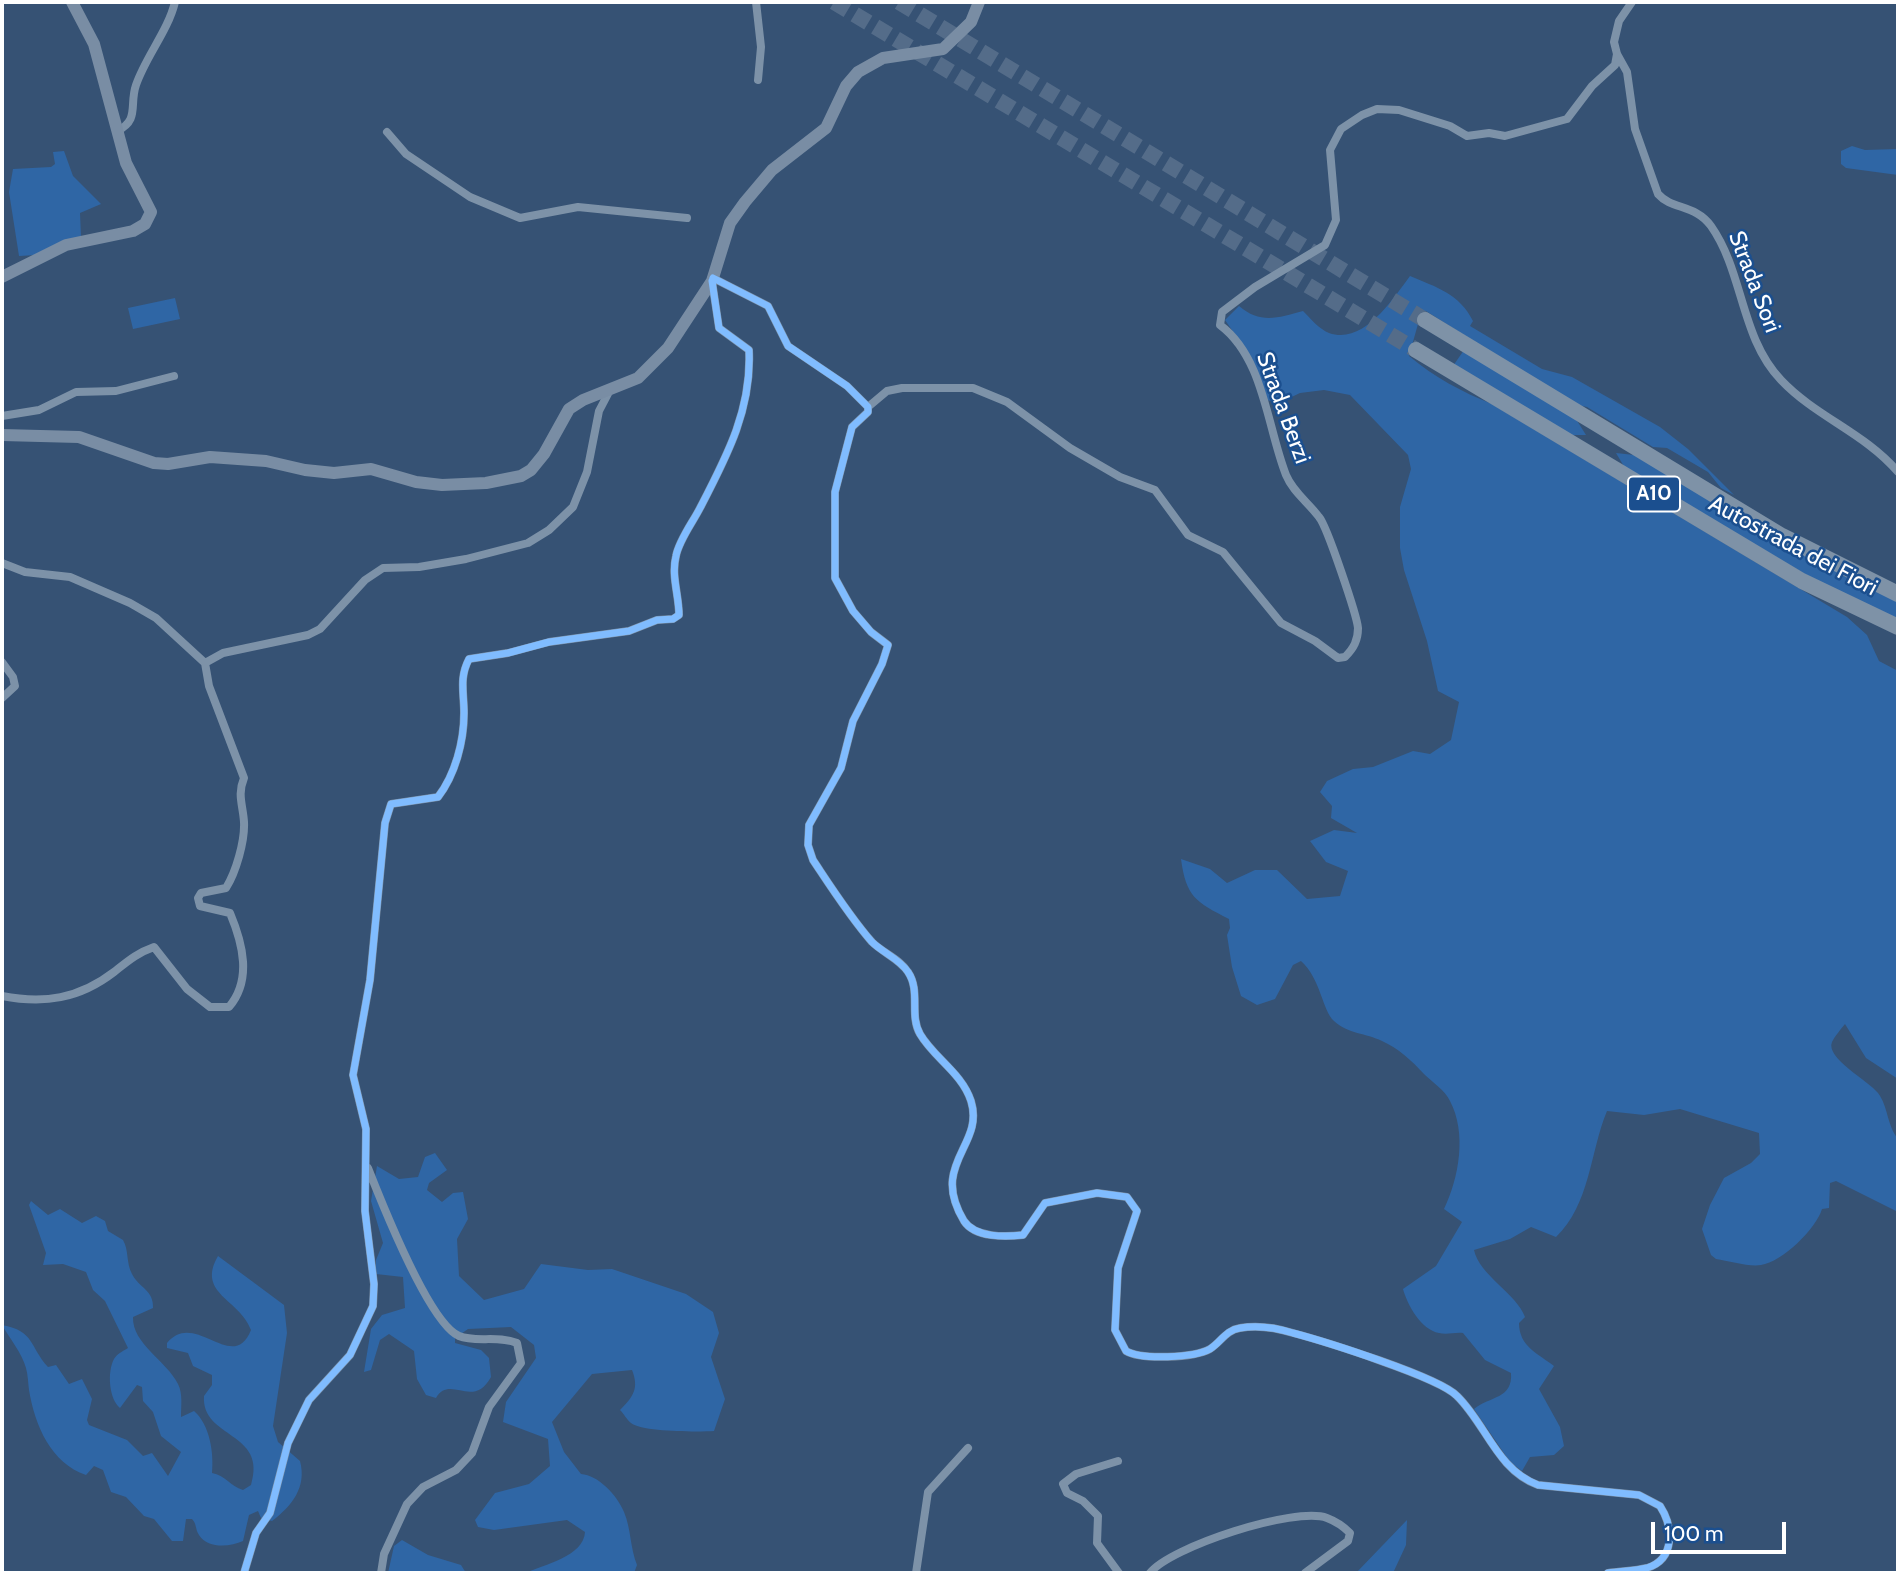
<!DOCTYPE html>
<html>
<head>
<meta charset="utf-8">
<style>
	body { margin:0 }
	#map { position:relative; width:1900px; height:1575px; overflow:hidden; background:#365274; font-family:Cabin,sans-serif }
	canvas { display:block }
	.frame { position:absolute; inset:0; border:4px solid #fff; pointer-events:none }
	.scale { position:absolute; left:1651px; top:1522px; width:135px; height:32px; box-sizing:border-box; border:4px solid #fff; border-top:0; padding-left:9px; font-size:21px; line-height:24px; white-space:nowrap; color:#fff; -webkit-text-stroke:5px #1b4f8f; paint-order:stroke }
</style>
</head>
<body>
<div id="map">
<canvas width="1900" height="1575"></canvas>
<div class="frame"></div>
<div class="scale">100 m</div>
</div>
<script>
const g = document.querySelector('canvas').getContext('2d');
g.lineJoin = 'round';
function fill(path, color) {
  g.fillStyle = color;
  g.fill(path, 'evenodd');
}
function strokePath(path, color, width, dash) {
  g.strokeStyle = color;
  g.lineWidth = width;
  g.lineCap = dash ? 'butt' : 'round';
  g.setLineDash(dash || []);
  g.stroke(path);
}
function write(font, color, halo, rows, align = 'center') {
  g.font = font + ' Cabin,sans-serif';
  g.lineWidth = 5;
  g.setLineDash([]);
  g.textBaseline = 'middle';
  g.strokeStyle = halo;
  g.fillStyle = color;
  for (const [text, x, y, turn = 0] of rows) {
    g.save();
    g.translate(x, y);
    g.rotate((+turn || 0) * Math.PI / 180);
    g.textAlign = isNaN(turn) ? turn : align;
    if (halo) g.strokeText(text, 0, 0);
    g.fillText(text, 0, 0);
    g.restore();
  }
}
fill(new Path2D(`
	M1852 146 1865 150 1898 149V175L1846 168 1841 164V151Z
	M64 151 73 176 101 204 80 213 81 237 36 255 19 256 9 192 13 169 51 167 55 164 53 152Z
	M1410 276C1436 287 1460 294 1473 321L1470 326 1542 369 1572 377 1660 427 1688 449 1734 495 1721 488 1708 472 1667 448 1653 447 1587 407 1573 404 1426 311 1418 324 1409 356C1434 377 1462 392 1492 404L1847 617 1867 635 1879 661 1898 671V1079L1866 1058 1845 1024C1841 1029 1835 1036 1832 1042 1825 1058 1869 1081 1878 1093 1888 1106 1887 1125 1898 1139V1212L1836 1181 1830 1183 1829 1208 1822 1209C1816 1229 1782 1262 1761 1265 1749 1267 1729 1261 1716 1259L1711 1255 1702 1229 1710 1205 1724 1178 1751 1163 1760 1154 1759 1133 1680 1109 1644 1115 1607 1111C1590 1152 1590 1205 1556 1237L1531 1227 1510 1239 1474 1250C1479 1275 1517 1294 1525 1317L1519 1323C1519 1347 1539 1354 1554 1366L1539 1389 1560 1427 1564 1446 1554 1455 1530 1457 1522 1471 1510 1462 1474 1409C1490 1396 1513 1399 1511 1373L1485 1360 1463 1333C1455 1332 1447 1335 1439 1333 1421 1330 1407 1304 1403 1289L1436 1266 1462 1222 1444 1209C1459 1178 1467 1133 1450 1101 1445 1090 1432 1082 1424 1074 1412 1061 1398 1048 1382 1041 1366 1033 1348 1034 1334 1021 1322 1010 1321 979 1301 961L1293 965 1275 999 1257 1005 1241 996 1232 967 1227 935 1230 928 1229 919C1196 902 1186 897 1181 859L1210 869 1227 883 1255 870H1277L1307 899 1340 896 1348 871 1326 862 1310 841 1334 830 1357 833 1331 818 1332 806 1320 792 1327 781 1353 769 1373 767 1413 751 1430 754 1451 740 1459 702 1438 691 1427 641 1404 570 1400 548V507L1411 469 1408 455 1350 395 1324 390 1300 393 1279 403 1267 400 1250 356 1225 320 1239 306C1260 324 1278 318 1303 311 1310 318 1319 329 1329 333 1364 345 1392 300 1410 276Z
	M175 298 180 319 133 329 128 308Z
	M1464 350 1576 419 1586 435H1567L1453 366Z
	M1616 453 1634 455 1898 601V620L1825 586 1625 468Z
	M435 1153 447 1170 429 1183 427 1190 442 1202 453 1193 463 1192 468 1219 457 1239 459 1276 484 1300 524 1289 541 1264 588 1270 612 1269 686 1294 713 1312 719 1333 711 1357 725 1399 714 1431C698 1432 642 1432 631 1423 627 1420 624 1414 620 1410 634 1396 639 1388 632 1370L592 1374 552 1422 564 1452 581 1474C598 1475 617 1495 624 1512 631 1528 630 1548 637 1565L634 1573H525C544 1565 584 1556 585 1532L567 1520 494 1530 478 1527 475 1520 495 1493 529 1484 550 1466 548 1439 503 1422 506 1402 536 1358 534 1345 511 1327 468 1329 455 1338V1343L481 1350 489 1358 491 1377C473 1410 450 1374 436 1398L426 1395 417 1379 414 1351 389 1334 380 1340 371 1370 364 1372 371 1329 382 1315 405 1308 403 1277 376 1274V1260L383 1243 371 1201 377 1166 399 1179 418 1177 425 1157Z
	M31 1201 48 1215 60 1209 82 1223 96 1216 105 1221 108 1231 123 1240C129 1250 126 1263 132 1274 139 1288 154 1290 153 1308L133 1317C132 1344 167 1361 178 1384 183 1394 181 1406 181 1417L194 1411C210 1425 214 1453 212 1473 225 1475 230 1486 243 1490L251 1485C268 1431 201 1439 204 1396L212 1385V1375L193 1366 188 1353 167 1348V1343C195 1309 233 1375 251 1330 240 1299 196 1294 218 1256L284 1305 287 1333 273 1426 278 1442 300 1461C307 1487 292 1506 272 1521L261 1518 258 1511 249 1515 243 1541C230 1547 208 1549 199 1535 195 1529 197 1524 192 1519H186L183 1541H172L154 1519 144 1516 126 1497 111 1492 103 1470 94 1466 86 1475C51 1463 35 1426 29 1390 28 1383 28 1375 26 1368 22 1353 10 1339 2 1325 35 1331 29 1346 48 1367L56 1365 69 1384 82 1379 92 1399 87 1420 89 1425 127 1440 143 1456 152 1453 168 1476 181 1452 161 1436 153 1412 143 1401 142 1387 137 1385 120 1408C109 1399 107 1372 114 1359 117 1354 123 1351 128 1348L105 1301 93 1290 86 1272 63 1264 43 1265 46 1253 29 1205Z
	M1407 1520 1406 1545 1393 1573H1356Z
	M402 1540 428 1555 461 1565 466 1573H388L394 1546Z`), '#2f66a5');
strokePath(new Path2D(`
	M834 2 1416 350
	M899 2 1425 320`), '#546c89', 16, [16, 8]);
strokePath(new Path2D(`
	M756 2 761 47 758 80
	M1632 2 1619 21 1614 42 1617 54 1627 72 1635 129 1658 194C1672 210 1695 204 1711 226 1744 273 1740 337 1781 380 1816 417 1865 433 1898 472
	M117 131C140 120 129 105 136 85 146 56 168 31 175 2
	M387 132 406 154 470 197 520 218 578 207 687 218
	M713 278 768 306 788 346 847 386 868 407V412L852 427 835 492V578L853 611 871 632 888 645 882 664 853 721 841 768 809 825 808 845 813 860C831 887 850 917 872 942 883 953 900 959 908 972 921 991 909 1015 920 1034 934 1058 962 1073 971 1101 985 1146 929 1163 964 1221 975 1238 1006 1237 1023 1235L1045 1203 1097 1193 1127 1197 1137 1211 1118 1268 1115 1330 1126 1351C1141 1360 1194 1358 1210 1349 1221 1342 1226 1330 1240 1328 1257 1325 1277 1328 1293 1333 1323 1341 1439 1377 1457 1396 1486 1424 1497 1470 1538 1485L1639 1495 1660 1506C1673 1526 1676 1559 1647 1568 1635 1571 1621 1571 1608 1573
	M868 407 887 391 902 388H973L1007 402 1070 448 1120 477 1155 490 1188 535 1223 552 1281 623 1315 641 1338 658 1345 657C1354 648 1358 640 1358 628 1357 616 1327 526 1319 517 1308 502 1293 492 1286 475 1267 427 1264 358 1220 325L1222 312 1255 287 1325 245 1336 220 1330 150 1341 129 1362 115 1377 109 1399 110 1450 126 1467 136 1489 133 1505 136 1567 119 1592 86 1615 65 1617 54
	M2 416 39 410 76 392 116 391 174 376
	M2 563 25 572 70 577 130 603 156 618 205 663 223 653 308 635 320 629 365 580 383 568 419 567 466 559 528 543 549 530 573 507 587 472 599 411 610 390
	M2 662 13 677 15 686 2 698
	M2 996C44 1004 79 999 114 972 128 961 137 953 154 947L187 989 210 1007H229C252 980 243 944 230 913L200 906 198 898 201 893 226 888C236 872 245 841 244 822 243 805 237 795 244 778L209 686 205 663
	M368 1168C381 1201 429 1323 459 1336 475 1343 498 1335 517 1343L521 1363 489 1407 472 1453 456 1470 423 1487 407 1504 384 1554 381 1573
	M1118 1461 1076 1474 1063 1484 1067 1493 1083 1501 1098 1516 1097 1543 1119 1573
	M244 1573 256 1533 270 1513 288 1443 309 1400 350 1355 373 1306 374 1284 365 1211 366 1129 353 1075 370 980 385 823 391 804 438 797C455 775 464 742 464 713 464 692 459 678 469 659L508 653 549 642 629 631 657 620 673 619 679 615C679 595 671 576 676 556 679 540 693 522 700 508 727 456 752 409 749 350L719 328 712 281
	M916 1573 928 1492 968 1448
	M1150 1573C1170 1547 1295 1506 1327 1518 1335 1521 1344 1527 1350 1533L1348 1541 1305 1573`), '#7d92a8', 8);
strokePath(new Path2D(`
	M2 277 66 245 133 231 145 224 151 212 126 163 94 44 72 2
	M2 435 79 437 154 463 168 464 210 457 266 461 305 470 334 473 371 469 416 482 442 485 486 483 521 476 531 470 544 454 569 409 583 400 638 378 668 348 712 281 730 223 745 202 772 170 826 128 846 86 858 72 883 58 943 49 971 22 979 2`), '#798da4', 12);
strokePath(new Path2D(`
	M1425 320 1782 536 1898 594
	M1416 350 1802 581 1898 627`), '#7e92a7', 16);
strokePath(new Path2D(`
	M713 278 768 306 788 346 847 386 868 407V412L852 427 835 492V578L853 611 871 632 888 645 882 664 853 721 841 768 809 825 808 845 813 860C831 887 850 917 872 942 883 953 900 959 908 972 921 991 909 1015 920 1034 934 1058 962 1073 971 1101 985 1146 929 1163 964 1221 975 1238 1006 1237 1023 1235L1045 1203 1097 1193 1127 1197 1137 1211 1118 1268 1115 1330 1126 1351C1141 1360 1194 1358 1210 1349 1221 1342 1226 1330 1240 1328 1257 1325 1277 1328 1293 1333 1323 1341 1439 1377 1457 1396 1486 1424 1497 1470 1538 1485L1639 1495 1660 1506C1673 1526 1676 1559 1647 1568 1635 1571 1621 1571 1608 1573
	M244 1573 256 1533 270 1513 288 1443 309 1400 350 1355 373 1306 374 1284 365 1211 366 1129 353 1075 370 980 385 823 391 804 438 797C455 775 464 742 464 713 464 692 459 678 469 659L508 653 549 642 629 631 657 620 673 619 679 615C679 595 671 576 676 556 679 540 693 522 700 508 727 456 752 409 749 350L719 328 712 281`), '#80bcff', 7);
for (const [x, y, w] of [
	[1654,494,52]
]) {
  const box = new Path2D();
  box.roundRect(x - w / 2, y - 17.5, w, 35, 5);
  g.fillStyle = '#1b4f8f';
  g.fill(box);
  strokePath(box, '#fff', 2);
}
write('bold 21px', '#fff', null, [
	["A10",1654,494]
]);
write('23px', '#fff', '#1b4f8f', [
	["Strada Sori",1754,282,69],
	["Strada Berzi",1283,408,70],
	["Autostrada dei Fiori",1793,546,28]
]);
</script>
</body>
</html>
